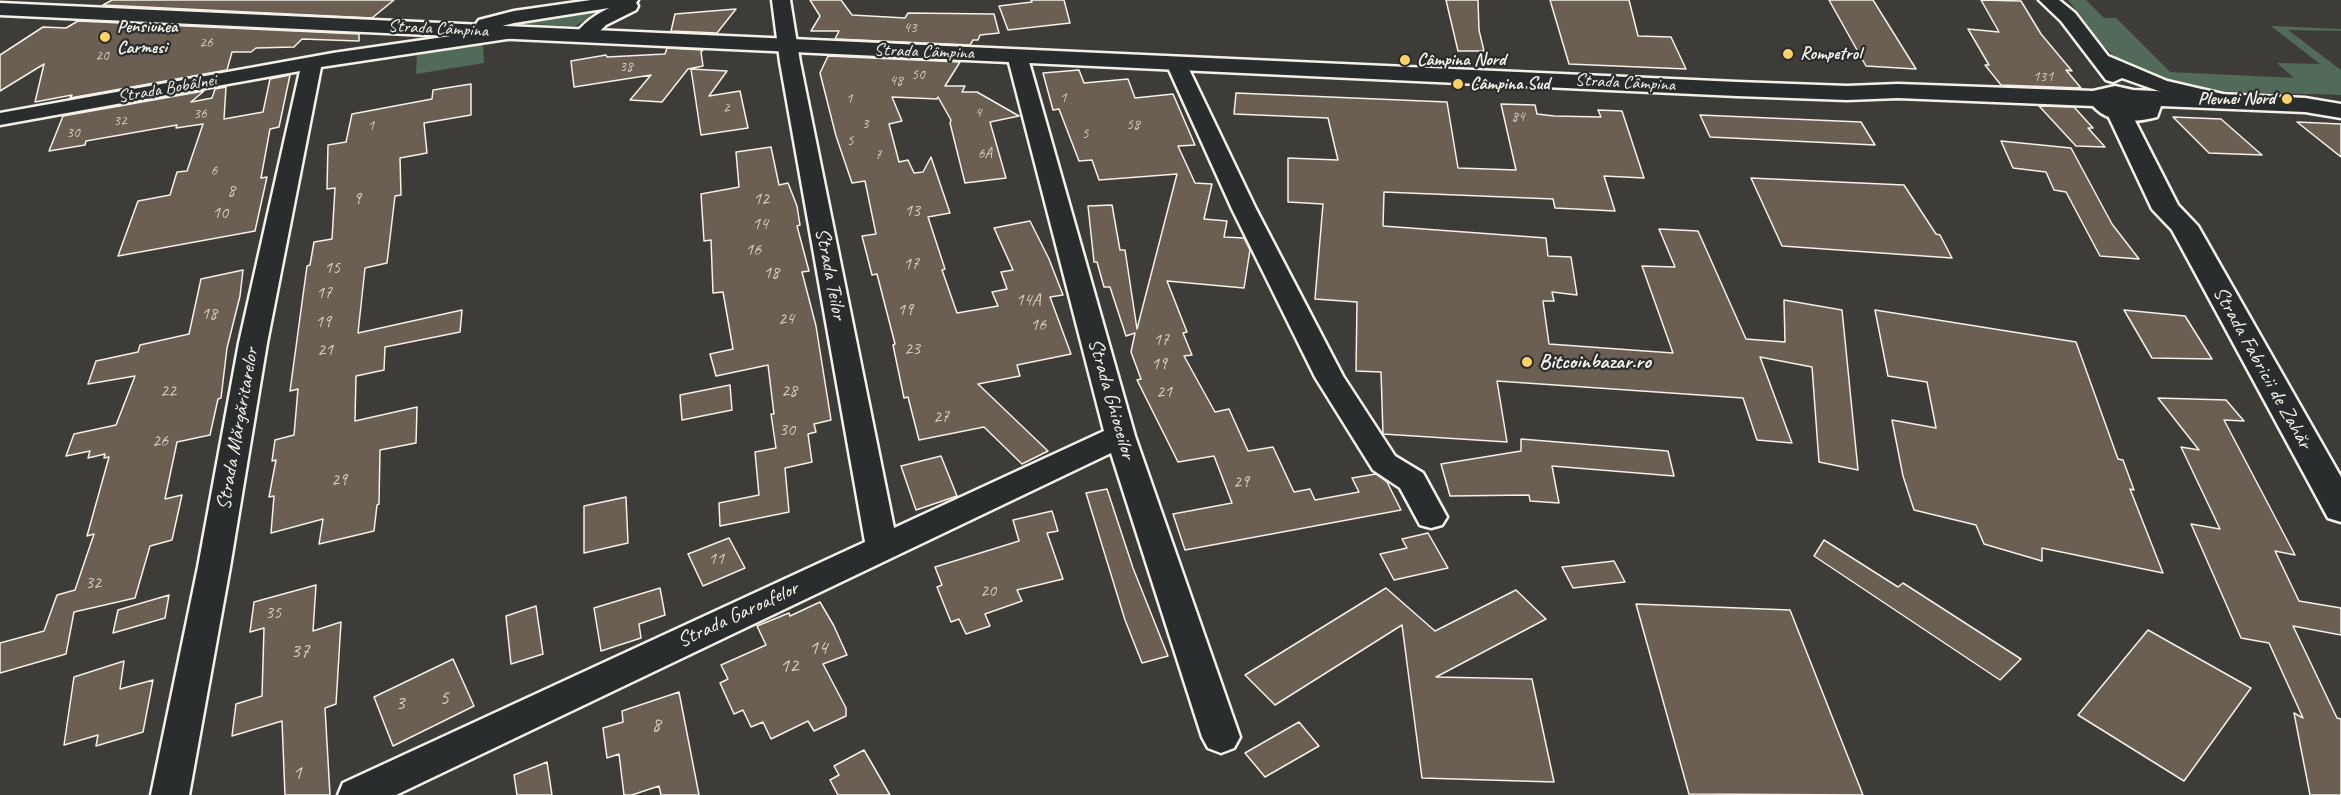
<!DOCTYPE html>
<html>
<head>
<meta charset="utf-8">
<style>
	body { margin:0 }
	canvas { display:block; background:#3e3c39 }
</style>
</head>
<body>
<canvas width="2341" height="795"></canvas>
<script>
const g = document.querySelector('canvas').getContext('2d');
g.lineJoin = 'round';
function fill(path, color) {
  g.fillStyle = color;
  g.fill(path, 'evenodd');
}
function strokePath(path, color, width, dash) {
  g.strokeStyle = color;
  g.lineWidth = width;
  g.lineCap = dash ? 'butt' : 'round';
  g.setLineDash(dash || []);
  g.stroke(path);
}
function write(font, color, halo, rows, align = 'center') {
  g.font = font + ' Caveat,sans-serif';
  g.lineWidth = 4.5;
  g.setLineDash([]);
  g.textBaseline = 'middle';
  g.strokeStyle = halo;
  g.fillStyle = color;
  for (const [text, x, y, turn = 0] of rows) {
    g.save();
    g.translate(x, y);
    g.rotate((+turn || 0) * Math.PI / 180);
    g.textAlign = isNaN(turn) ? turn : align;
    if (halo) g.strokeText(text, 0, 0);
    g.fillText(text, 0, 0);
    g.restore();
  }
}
fill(new Path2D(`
	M2068 0H2086L2104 18H2116L2170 72 2294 78 2277 63 2320 64 2271 26 2341 29V31L2288 30 2341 70V95C2277 92 2170 99 2118 59 2100 46 2084 18 2068 0Z
	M601 12 575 26 527 24 533 19Z
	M483 44 484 63 416 74 417 55Z`), '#526b59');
const building = new Path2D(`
	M112 0H394L372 18 103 5Z
	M810 0H841L852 15 905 18 908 13 994 14 999 33 980 35 978 40H973L970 45 835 39 839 31H811L820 16Z
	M1031 0H1064L1070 23 1008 30 999 6 1032 2Z
	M1446 0H1478L1479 30 1484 51H1458Z
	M1550 0H1629L1638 36 1671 37 1686 69 1569 64Z
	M1829 0H1873L1916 69 1866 66Z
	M1981 0 2021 1 2041 34 2072 71 2066 70 2081 88 2001 85 1985 65H1989L1968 29 1999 32Z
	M736 9 717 33 671 31 675 14Z
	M78 21 359 34V41L302 39 294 47 256 48 251 52H232L227 70 70 98 72 95 35 102 44 64 0 91V55L43 27 66 28Z
	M667 48 703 50 701 52 703 66 688 69 662 102 630 100 651 75 574 87 571 61 606 55 607 57 665 54Z
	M828 56 960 62 945 86H965L962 92H977L1019 116 990 122 1006 178 965 183 950 123 951 120 938 97 937 99 892 97 902 121 889 124 899 162 908 160 914 173 923 172 931 157 950 213 928 217 945 269 942 270 957 313 998 306 992 292 1007 289 1001 272 1013 270 994 228 1030 221 1049 259 1063 295 1050 297 1071 354 1017 365 1020 376 978 384 1048 451 1022 464 984 427 919 440 908 397 904 398 893 345 895 344 877 274 872 275 862 236 876 234 865 181 852 183 836 136 820 73Z
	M691 69 727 71 709 96 740 91 748 128 701 135Z
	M1079 70 1084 83 1128 79 1135 98 1173 94 1195 145 1178 146 1195 183 1212 184 1204 219 1227 221 1224 237 1244 238 1250 250 1244 288 1167 281 1187 332 1183 333 1192 355 1184 356 1215 412 1229 409 1248 451 1273 447 1294 492 1310 489 1315 500 1359 492 1352 478 1376 474 1387 482 1401 510 1185 550 1173 514 1232 503 1214 456 1178 462 1137 380 1141 379 1131 352 1135 333 1126 336 1110 287H1104L1097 262H1094L1088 206 1112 205 1120 250H1125L1137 329 1177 174 1099 180 1092 160 1079 161 1059 109 1053 110 1043 73Z
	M290 75 279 127 270 129 261 178 267 177 255 231 118 256 138 201 170 195 177 172 187 171 203 124 176 128 177 125 86 141 85 145 49 151 63 116 204 91 191 102 212 98 215 89 226 87 224 119 263 112 270 79Z
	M471 84V115L424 123 427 153 400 158 401 195 395 196 387 263 365 268 358 333 462 310 460 332 385 347 384 370 356 376 355 421 417 407 416 443 380 450 379 504 377 505 374 531 319 544 323 519 271 533 274 496 269 497 276 460 272 461 275 440 294 435 298 389 290 391 307 266 310 265 314 242 332 239 335 188 327 189 328 145 346 142 352 114 432 99 433 90Z
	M1236 93 1447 102 1458 168 1516 170 1501 104 1535 105 1537 114 1554 116 1601 117 1598 110 1622 111 1644 178 1604 176 1615 211 1555 208 1553 199 1384 192 1383 226 1546 238 1548 256 1571 257 1577 295 1552 292 1554 301H1543L1549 344 1673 353 1642 266 1675 267 1659 229 1698 231 1746 339 1785 342 1784 300 1842 310 1858 470 1819 462 1812 367 1760 357 1792 443 1757 440 1743 398 1497 381 1507 442 1383 434 1381 372 1356 371 1357 302 1315 299 1323 204 1288 202V158L1338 160 1328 118 1234 114Z
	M2039 106 2074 107 2093 128H2088L2105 147 2076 146Z
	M1700 115 1861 122 1875 145 1710 137Z
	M2173 117 2221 119 2262 155 2209 153Z
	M2297 122 2341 124V157Z
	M2001 141 2071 148 2112 224 2139 259 2100 256 2066 192 2054 190 2046 172 2013 168Z
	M771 147 779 185 788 183 797 206 800 225 797 226 809 271 802 272 816 326 831 420 814 424 816 432 808 434 812 462 785 468 789 512 720 526 719 503 759 495 755 452 776 448 771 414H774L768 365 716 376 710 354 733 349 723 292 713 293 711 240 704 241 701 194 739 187 736 152Z
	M1751 178 1904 185 1936 234 1940 235 1952 258 1782 246Z
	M243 270 240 296 227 348 221 398 218 399 210 435 177 442 165 499 182 495 172 540 150 546 135 598 74 612 66 654 0 673V643L44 631 57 595 75 590 94 534 87 536 109 457 104 458 105 454 88 458 90 451 66 456 74 434 116 425 135 376 88 384 96 361 138 352 140 345 189 334 201 279Z
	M1875 310 2076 342 2118 459 2123 460 2134 490 2130 489 2163 573 2042 548V561L1984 544 1976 525 1914 510 1903 476 1892 420 1936 428 1927 382 1888 376Z
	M2124 310 2185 316 2212 359 2152 358Z
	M730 385 732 410 682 420 680 395Z
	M2158 398 2226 400 2244 421 2224 420 2295 555 2275 551 2299 601 2341 608V635L2293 626 2337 718 2341 719V795H2310L2294 713 2303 718 2269 643 2241 638 2191 524 2220 529 2181 447 2199 450Z
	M1521 439 1668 451 1674 476 1552 466 1559 503 1530 501 1529 495 1450 496 1441 464 1521 451Z
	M941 456 957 496 916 510 901 466Z
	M1107 489 1133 568 1168 656 1142 663 1125 620 1086 493Z
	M626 497 628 543 584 553V506Z
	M1052 511 1058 531 1047 533 1063 579 1017 590 1022 601 985 614 990 626 966 634 959 619 951 622 937 587 942 585 935 567 1019 541 1013 520Z
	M1428 533 1448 568 1394 580 1380 554 1407 548 1402 539Z
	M729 538 745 568 703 586 688 554Z
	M1824 540 1898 587 1903 583 2021 659 2000 680 1814 556Z
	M1614 561 1625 582 1573 588 1562 567Z
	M316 585 313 631 341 622 336 704 325 708 330 795H285L282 721 232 736 236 704 262 696 264 628 250 632 254 602Z
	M660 588 665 615 639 624 641 638 601 651 594 608Z
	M1386 588 1435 631 1516 590 1546 619 1436 677 1532 679 1554 782 1422 778 1402 625 1275 705 1245 675Z
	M169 595 165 618 113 633 118 610Z
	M820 602 834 626 847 655 823 664 846 708V716L814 731 808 721 771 739 763 722 751 727 743 710 734 714 720 683 728 679 721 665 766 645 757 626 789 613 790 616Z
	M1636 604 1790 610 1863 795 1689 794Z
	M536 606 543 654 511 664 506 616Z
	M2148 630 2251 688 2184 781 2078 715Z
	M453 659 474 706 393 746 374 697Z
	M124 661 120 689 153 680 143 732 96 746 98 735 64 745 74 677Z
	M679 692 699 795H661L659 786 632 795H624L619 754 607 758 603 728 623 722 622 711Z
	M1299 722 1319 746 1265 777 1245 753Z
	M864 750 890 795H838L830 780 839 775 834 766Z
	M547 762 552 795H517L514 775Z`);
fill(building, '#6b5e52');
strokePath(building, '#f4f1e8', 1.5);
const minor = new Path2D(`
	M591 0H638L636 3 638 6 636 10 606 25 591 40H577L574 36C583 23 595 15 609 8L514 23 486 30 479 28 476 24 479 20 514 11Z
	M772 0H790L800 62 894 528 1104 431 1007 55 1010 51H1024L1027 55 1135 436 1240 737 1234 748 1221 753 1208 748 1202 737 1111 453 396 795H338L343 783 865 542 780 62Z
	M2039 0H2059L2075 13 2108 56 2167 81 2227 95 2230 99 2227 103 2220 105 2167 94 2122 78 2113 82 2106 80 2061 21Z
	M513 27 520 29 523 33 520 37 321 67 267 343 230 567 189 795H151L198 567 239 343 300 71 0 125V113L333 53Z
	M1176 57 1183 59 1186 63 1256 209 1343 376 1395 456 1423 473 1447 517 1442 525 1431 528 1420 525 1400 488 1373 470 1315 377 1232 209 1166 63 1169 59Z`);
const tertiary = new Path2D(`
	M2118 104 2127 106 2130 111 2178 205 2198 226 2341 477V522L2328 518 2172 230 2152 209 2106 111 2109 106Z`);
const secondary = new Path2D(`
	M0 3 1737 82 1847 86 1898 84 2093 91 2115 86 2133 90 2305 98 2341 104V118L2305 112 2161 106 2157 117C2135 123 2109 124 2093 106L1898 98 1847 100 1737 96 0 15Z`);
strokePath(minor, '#f4f1e8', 5);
strokePath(tertiary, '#f4f1e8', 5);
strokePath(secondary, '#f4f1e8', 5);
fill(minor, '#2a2d2e');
fill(tertiary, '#2a2d2e');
fill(secondary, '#2a2d2e');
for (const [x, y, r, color] of [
	[105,37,6,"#ffd166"],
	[1788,54,6,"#ffd166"],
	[1405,60,6,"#ffd166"],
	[1458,84,6,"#ffd166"],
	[2287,99,6,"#ffd166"],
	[1527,362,6,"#ffd166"]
]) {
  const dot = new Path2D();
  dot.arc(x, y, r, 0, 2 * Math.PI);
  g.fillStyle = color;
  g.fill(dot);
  strokePath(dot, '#2a2d2e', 2);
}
write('15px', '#d2ccc2', null, [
	["43",910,28],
	["26",206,43],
	["20",102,56],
	["38",626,67],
	["50",918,75],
	["131",2043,77],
	["48",896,81],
	["1",1063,98],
	["1",849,99],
	["2",726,108],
	["4",978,113],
	["36",200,114],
	["84",1518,117],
	["32",120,121],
	["3",865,124],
	["58",1133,125],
	["1",371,126],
	["30",73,133],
	["5",1085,134],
	["5",850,141],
	["6A",985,154],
	["7",878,155],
	["6",214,171]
]);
write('bold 18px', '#f4f1e8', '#2a2d2e', [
	["Pensiunea",117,27],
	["Carmesi",117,48],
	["Rompetrol",1800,54],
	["Câmpina Nord",1417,60],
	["Câmpina Sud",1470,84],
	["Plevnei Nord",2275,99,"right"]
], 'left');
write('18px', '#f4f1e8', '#2a2d2e', [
	["Strada Câmpina",438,29,3],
	["Strada Câmpina",924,52,2],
	["Strada Câmpina",1625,83,3],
	["Strada Bobâlnei",167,89,-10]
]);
write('18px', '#d2ccc2', null, [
	["8",231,191],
	["9",357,199],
	["12",761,199],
	["13",912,211],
	["10",220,213],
	["14",760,224],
	["16",753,250],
	["17",911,264],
	["15",332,268],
	["18",771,273],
	["17",324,293],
	["14A",1028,300],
	["19",905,310],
	["18",209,314],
	["24",786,319],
	["19",323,322],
	["16",1038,325],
	["17",1161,340],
	["23",912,349],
	["21",325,350],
	["19",1159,364],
	["22",168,391],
	["28",789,391],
	["21",1164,392],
	["27",941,417],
	["30",787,430],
	["26",160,441],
	["29",339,480],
	["29",1241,482],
	["11",716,559],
	["32",93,583],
	["20",988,591],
	["35",273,613]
]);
write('21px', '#f4f1e8', '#2a2d2e', [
	["Strada Teilor",830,274,79],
	["Strada Fabricii de Zahăr",2262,368,61],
	["Strada Ghioceilor",1111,399,74],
	["Strada Mărgăritarelor",238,429,-80],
	["Strada Garoafelor",738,615,-25]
]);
write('bold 21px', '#f4f1e8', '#2a2d2e', [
	["Bitcoinbazar.ro",1539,362]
], 'left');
write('21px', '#d2ccc2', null, [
	["14",818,648],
	["37",300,651],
	["12",789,666],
	["5",444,698],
	["3",400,703],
	["8",656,725],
	["1",297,773]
]);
</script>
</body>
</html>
